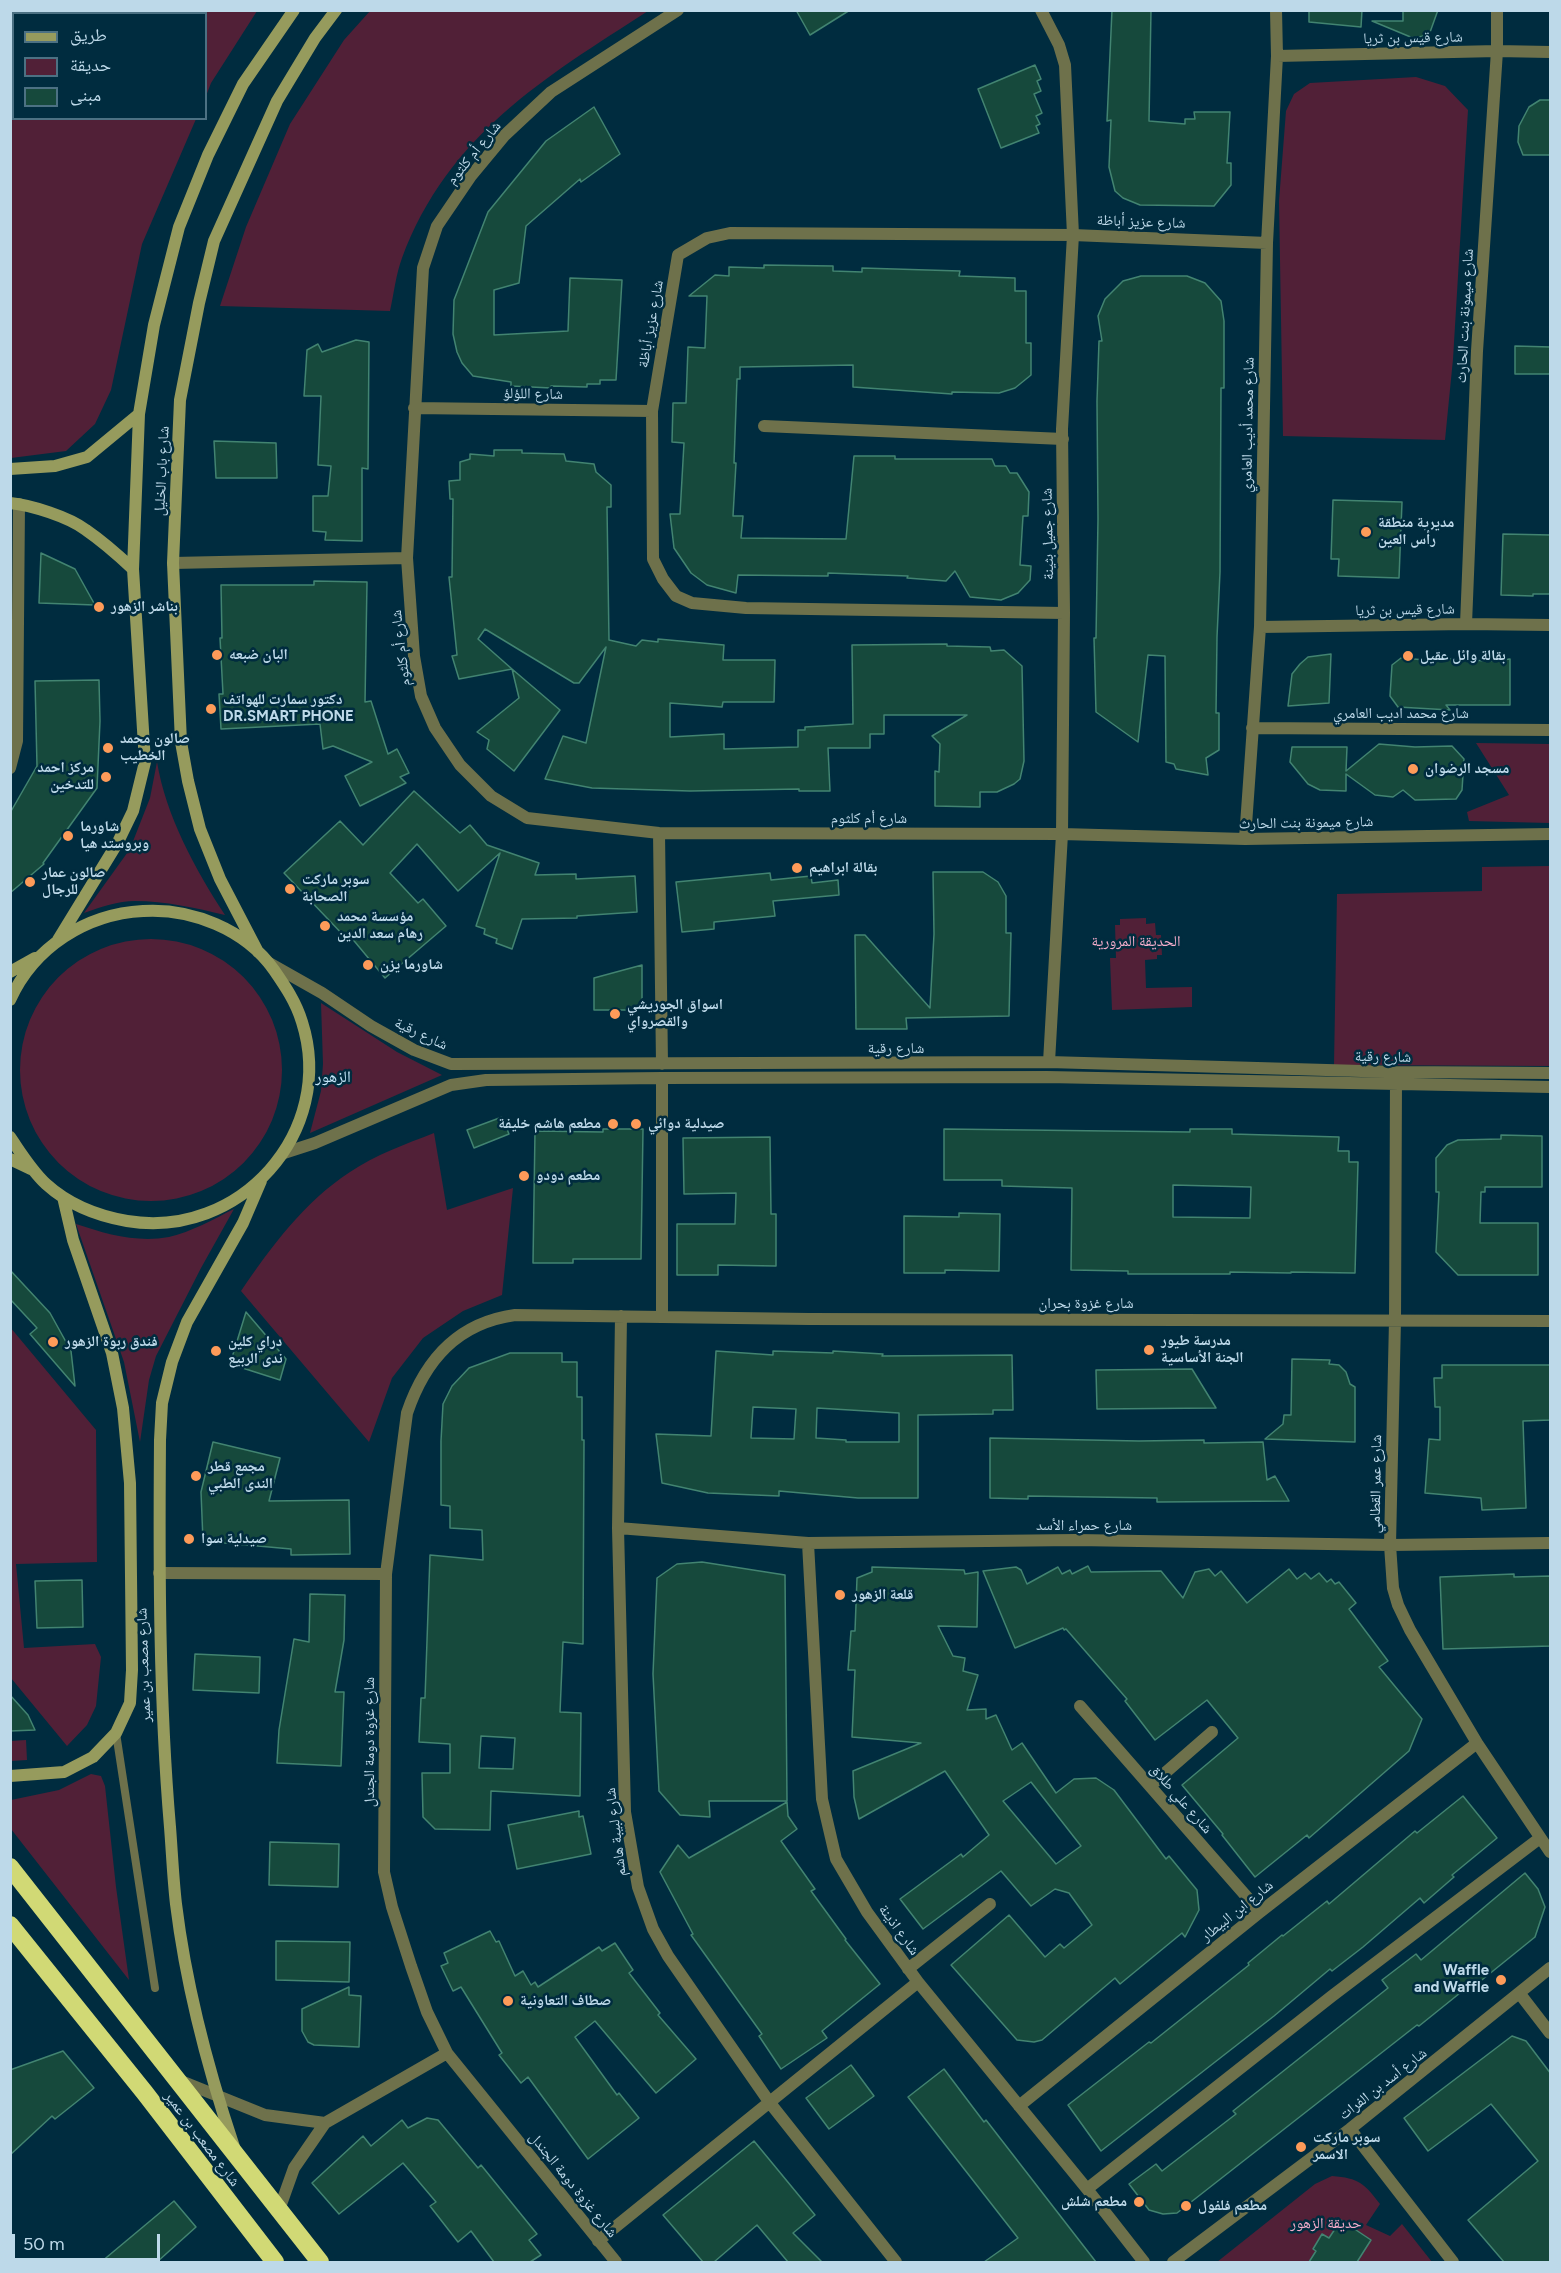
<!DOCTYPE html>
<html>
<head>
<meta charset="utf-8">
<style>
	body { margin:0 }
	#map { position:relative; width:1561px; height:2273px; overflow:hidden; background:#002c3f; font-family:Figtree,"Noto Naskh Arabic",sans-serif }
	canvas { display:block }
	.frame { position:absolute; inset:0; border:12px solid #bdd9e9; pointer-events:none }
	.legend { position:absolute; left:12px; top:12px; width:195px; height:108px; box-sizing:border-box; background:#002c3f; border:2px solid #4c7183; margin:0; padding:8px 10px; list-style:none; font-size:18px; color:#bdd9e9 }
	.legend li { display:flex; align-items:center; gap:12px; height:30px }
	.legend b { width:30px; border:2px solid #4c7183 }
	.scale { position:absolute; left:12px; top:2234px; width:148px; height:27px; box-sizing:border-box; border:3px solid #bdd9e9; border-top:0; padding-left:8px; font-size:18px; line-height:21px; white-space:nowrap; color:#bdd9e9; -webkit-text-stroke:4px #002c3f; paint-order:stroke }
</style>
</head>
<body>
<div id="map">
<canvas width="1561" height="2273"></canvas>
<div class="frame"></div>
<ul class="legend">
<li><b style="height:8px;background:#969b5d"></b>طريق</li>
<li><b style="height:16px;background:#512037"></b>حديقة</li>
<li><b style="height:16px;background:#16493c"></b>مبنى</li>
</ul>
<div class="scale">50 m</div>
</div>
<script>
const g = document.querySelector('canvas').getContext('2d');
g.lineJoin = 'round';
function fill(path, color) {
  g.fillStyle = color;
  g.fill(path, 'evenodd');
}
function strokePath(path, color, width, dash) {
  g.strokeStyle = color;
  g.lineWidth = width;
  g.lineCap = dash ? 'butt' : 'round';
  g.setLineDash(dash || []);
  g.stroke(path);
}
function write(font, color, halo, rows, align = 'center') {
  g.font = font + ' Figtree,"Noto Naskh Arabic",sans-serif';
  g.lineWidth = 5;
  g.setLineDash([]);
  g.textBaseline = 'middle';
  g.strokeStyle = halo;
  g.fillStyle = color;
  for (const [text, x, y, turn = 0] of rows) {
    g.save();
    g.translate(x, y);
    g.rotate((+turn || 0) * Math.PI / 180);
    g.textAlign = isNaN(turn) ? turn : align;
    if (halo) g.strokeText(text, 0, 0);
    g.fillText(text, 0, 0);
    g.restore();
  }
}
fill(new Path2D(`
	M10 11H257L211 83 206 96V14H14V118L196 119 142 244 111 390 95 424 66 451 11 458Z
	M370 11H648C544 78 448 135 402 258 396 274 394 293 390 311L220 306 246 227 290 124 344 40Z
	M1416 77 1445 86 1468 110 1453 359 1445 440 1283 436 1279 201 1286 111 1294 94 1310 83Z
	M1476 743 1550 744V823L1469 821 1467 812 1509 795Z
	M157 762C166 816 195 869 225 915 196 908 165 901 135 901 118 901 101 907 84 913L130 849 150 798Z
	M1550 866V1066L1334 1065 1337 894 1482 891V867Z
	M1146 918V924L1155 923 1156 935H1161L1162 955H1157V959L1145 960 1146 988 1192 987V1007L1112 1010 1110 958H1116L1115 925H1120V919Z
	M20 1070a131 131 0 1 1 262 0a131 131 0 1 1-262 0Z
	M321 1003 397 1052 442 1075 310 1133 321 1091 323 1064Z
	M434 1133 447 1210 513 1188 502 1295 463 1311 423 1338 392 1378 369 1442 241 1291C271 1247 304 1202 350 1172 375 1155 406 1144 434 1133Z
	M234 1209 201 1268 156 1356 149 1380 140 1442 124 1362 76 1224C106 1234 137 1243 169 1237 191 1232 214 1219 234 1209Z
	M10 1327 96 1430 97 1562 16 1564 24 1648 95 1644 101 1657 96 1706 87 1725 67 1746 11 1678Z
	M26 1740 27 1760 11 1761V1741Z
	M91 1774 101 1776 105 1786 116 1887 129 1980 11 1829V1800L59 1790Z
	M1332 2176C1359 2178 1365 2184 1380 2204L1366 2225 1390 2236 1402 2224 1432 2262H1217L1315 2184Z`), '#512037');
const building = new Path2D(`
	M796 10H850L810 35Z
	M1112 10H1151L1149 121 1185 124V119H1195L1194 112H1230L1227 163H1231V185L1214 206 1140 205 1123 198 1115 191 1109 167 1111 120 1107 121Z
	M1309 10H1362L1361 27 1309 22Z
	M1403 10H1438L1429 35 1413 38 1372 21H1403Z
	M1035 65 1041 79 1037 81 1041 91 1034 94 1042 113 1036 116 1040 124 1036 126 1039 133 1001 148 978 89Z
	M1540 100H1551V155H1523L1518 142 1519 126 1529 107Z
	M594 107 620 154 581 182 580 179 526 226 519 283 494 290V335L568 331 570 278 622 280 616 380H600V384H587V387L551 386V388L511 386V382L473 376 462 363 457 352 453 334 454 300 488 212 546 141Z
	M764 265 833 266V271L862 272V268L960 271 959 276 1015 278V291H1026V343H1031V375L1015 388 999 393 952 392V394L853 387V365L740 367V379H737L734 463H736L733 516H743L741 538 846 539 854 456H895V459H992L995 466H1006L1010 473H1017L1029 492 1028 516H1023L1020 565 1031 566 1030 580 1018 593 1001 600 970 597 955 571 946 581 907 578 908 576 828 573V576L738 575 736 593 707 585 691 573 674 548 670 514H680L684 443 672 442 673 403H686L688 347 705 348 707 296H689L715 275 729 276V267L764 268Z
	M1141 276H1187L1205 283 1221 301 1224 321V388H1221L1220 572 1217 637 1216 713H1219V750L1206 758 1208 775 1176 769 1174 764 1166 762 1165 656 1148 655 1138 742 1096 712 1094 638H1096L1098 519 1097 401 1099 341H1102L1098 316 1105 299 1123 281Z
	M356 340 369 342 368 469 362 468V541L325 540 326 532 313 531V496H328L331 466 318 465 321 396H304L307 350 318 344 322 352Z
	M1515 346 1551 347V374H1515Z
	M214 441 276 443 277 478H216Z
	M494 450H522V453L564 454 566 461 594 464 596 472 611 485V507H607L609 640 636 646 642 640 658 642V639L724 645 723 660H775L774 702H723L722 707 670 703V737L724 734V749L798 747V730H805V727L853 724 852 645 947 644V646L990 647 991 651 1004 650 1022 666 1024 761 1020 779 1014 784 997 792H980V807L935 806V771L939 772 940 744 932 736 967 715H884V734H870V748H828L830 791H799V789L690 791 592 788 545 779 563 736 586 743 606 647 579 683H574L485 629 478 639 512 669 459 679 452 656 457 655 449 577H452L453 499H450L449 481 460 480V462L470 459V454L494 456Z
	M1333 500 1402 502 1399 578 1338 576 1339 559H1331Z
	M1503 534 1551 535V594H1533V596L1501 595Z
	M41 553 75 569 95 605 39 603Z
	M314 581 367 582 365 702 371 701 388 754 397 749 409 773 400 777 406 783 360 806 345 776 372 762 333 746 323 749 320 724 221 729 219 694H223L220 638H222L221 585H314Z
	M1331 654 1329 703 1288 706 1292 674 1300 664 1308 657Z
	M1401 658 1438 661 1441 658 1487 661 1510 659V705H1446L1450 710 1398 707 1390 696 1392 665Z
	M512 669 560 710 514 771 487 749 489 740 477 732 519 698Z
	M99 680 100 721 97 788 43 863 44 864 10 893V813L37 766 35 681Z
	M1379 744 1415 747 1452 746 1464 759 1462 790 1456 799 1415 800 1403 790 1393 797 1375 795 1346 774V791L1320 790 1308 784 1290 762 1292 747H1347L1346 771Z
	M414 791 460 833 470 825 487 845 539 863 535 875 576 874V879L635 876 637 912 577 916V918L522 919 512 949 496 943 497 939 484 934 485 929 476 926 500 853 458 891 417 844 390 873 418 903 423 899 446 926 385 978 350 936 347 939 284 873 340 821 363 845Z
	M933 872H983L998 882 1006 896V933H1011L1009 1016 906 1018 907 1029H856L855 935H865L930 1008 934 934Z
	M770 873 771 880 811 876 812 883 838 880 839 895 773 901 775 916 714 922V929L682 932 676 882Z
	M642 965V1010H594V978Z
	M502 1117 509 1134 474 1148 467 1130Z
	M603 1129H643L641 1259H573V1263H533L535 1131 603 1132Z
	M944 1129 1190 1132V1129H1232V1134L1339 1137 1338 1151H1349V1162H1358L1355 1273 1291 1272V1273L1230 1272V1274H1128V1271L1071 1270 1072 1188 1002 1186V1180H944ZM1173 1185 1251 1187 1250 1218 1173 1217Z
	M1501 1135 1542 1136V1187H1485V1192H1481L1480 1223H1538V1275H1458L1436 1252 1439 1192H1436V1158L1447 1145 1458 1140 1501 1139Z
	M770 1137 771 1214H776V1266L718 1265V1275H677V1224H735L736 1193 684 1194 683 1138Z
	M959 1213 1000 1214 999 1271 945 1270V1273H904V1216L959 1217Z
	M10 1270 50 1313 71 1351 75 1386 30 1334 37 1328 10 1299Z
	M246 1312 286 1359 280 1380 230 1364Z
	M716 1351 773 1355V1351L833 1353V1351L883 1354 882 1356 1012 1355 1013 1410H993V1414L918 1415V1498H858L779 1491V1496L708 1493 662 1483 656 1434 711 1436ZM753 1407 796 1409 794 1439 751 1438ZM817 1408 899 1413V1442H846V1440L816 1438Z
	M510 1353H562V1362H577V1397H582V1440H584L583 1644 563 1642 560 1712 581 1713 580 1796 491 1791 490 1830 435 1829 423 1817 422 1773H450V1744L419 1742 421 1698H425L430 1555 483 1560 482 1530 450 1528V1506L441 1505V1441L443 1404 452 1386 469 1368ZM481 1736 515 1738 513 1769 479 1768Z
	M1292 1359 1330 1360 1329 1364 1339 1365 1346 1372 1350 1384 1355 1387V1442L1265 1439 1283 1424 1284 1415H1291Z
	M1442 1365H1551V1420L1523 1421 1526 1508 1482 1510 1481 1498 1425 1493 1429 1439 1440 1440V1407H1435L1434 1378H1442Z
	M1192 1369 1216 1408 1097 1409 1096 1370Z
	M990 1438 1139 1441 1204 1440V1443L1263 1442 1267 1480 1275 1476 1289 1501 1157 1502V1498L1028 1496V1499L990 1498Z
	M213 1442 280 1458 269 1501 349 1500 350 1554 291 1555V1549L203 1541 201 1492Z
	M702 1562 785 1575 787 1801H709L710 1817 680 1815 659 1791 653 1674 657 1578 677 1564Z
	M1088 1566 1091 1572 1161 1571 1183 1598 1195 1572 1209 1569 1215 1576 1221 1571 1247 1603 1289 1569 1297 1579 1305 1573 1311 1579 1319 1573 1327 1582 1331 1579 1335 1584 1339 1582 1356 1603 1349 1609 1388 1661 1379 1667 1422 1719 1409 1751 1309 1838 1307 1835 1255 1877 1222 1835 1223 1834 1182 1785 1238 1738 1207 1700 1155 1740 1125 1701 1127 1699 1066 1629 1064 1630 1063 1628 1015 1648 983 1571 1016 1567 1021 1570 1027 1584 1058 1567 1062 1574 1070 1570 1072 1574Z
	M872 1567 964 1570 965 1574 978 1572 977 1627 938 1626 953 1656 965 1658 963 1671 978 1675 967 1710 986 1709V1719L996 1715 1012 1750 1022 1743 1056 1793 1074 1779 1096 1778 1114 1790 1166 1859 1169 1856 1197 1890 1199 1910 1185 1937 1182 1933 1120 1984 1115 1978 1042 2040 1034 2042 1017 2040 951 1965 1009 1915 1045 1957 1060 1944 1064 1948 1092 1925 1069 1893 1055 1889 1031 1906 1001 1871 923 1929 900 1899 961 1854 963 1857 989 1835 945 1771 859 1819 854 1797 853 1771 921 1743 852 1737 855 1670H848L851 1631H855L857 1578 872 1572ZM1031 1782 1081 1846 1056 1864 1003 1801Z
	M1514 1574V1577L1551 1576V1646L1443 1649 1440 1577Z
	M82 1580 83 1627 37 1628 35 1581Z
	M310 1594 345 1595 344 1640 335 1692H344L341 1766 277 1763 279 1730 294 1639 309 1642Z
	M195 1654 260 1657 259 1693 193 1690Z
	M10 1695 28 1715 35 1730 10 1731Z
	M1463 1796 1497 1838 1452 1875 1454 1877 1424 1903 1420 1898 1363 1947 1332 1971 1330 1969 1274 2016 1101 2151 1068 2105 1149 2042 1151 2043 1249 1965 1248 1963 1282 1935 1283 1936 1327 1901 1329 1904 1415 1831 1417 1833Z
	M787 1802 788 1816 797 1829 781 1841 815 1889 811 1891 846 1939 845 1940 880 1984 822 2031 827 2038 781 2069 759 2036 762 2034 691 1935 693 1934 660 1872 678 1845 689 1858Z
	M579 1811V1817L583 1816 591 1854 517 1869 508 1825Z
	M270 1842 339 1844 338 1887 269 1885Z
	M1525 1873 1538 1889 1545 1907 1535 1937 1467 1992 1465 1989 1419 2026 1417 2025 1177 2213 1163 2214 1149 2210 1129 2184 1156 2164 1162 2171 1236 2114 1233 2111 1388 1988 1382 1980 1416 1954 1421 1960Z
	M490 1931 496 1942 499 1941 515 1976 523 1971 531 1985 535 1982 538 1987 599 1947 602 1951 615 1943 633 1970 629 1973 660 2013 658 2015 696 2059 656 2093 595 2021 575 2037 617 2095 619 2093 639 2118 588 2159 528 2077 521 2083 499 2055 502 2053 461 1987 453 1991 441 1966 448 1963 444 1953Z
	M276 1941 350 1942 349 1982 276 1980Z
	M349 1987V1995L361 1996 359 2047 314 2045 308 2042 302 2031V2009Z
	M1512 2036 1526 2041 1551 2074V2262H1504L1468 2220 1538 2161 1491 2104 1428 2151 1404 2118Z
	M63 2051 94 2088 55 2119 52 2116 10 2155V2070Z
	M851 2065 874 2096 829 2129 806 2098Z
	M944 2069 984 2122 986 2120 1096 2262H984L1018 2238 908 2097Z
	M427 2118 438 2120 478 2168 481 2165 537 2234 529 2240 541 2255 530 2262H494L471 2231 458 2242 430 2206 436 2202 403 2163 339 2214 312 2183 363 2136 371 2146 402 2120 408 2128Z
	M754 2141 815 2215 793 2233 822 2262H788L757 2225 714 2262H703L663 2215Z
	M174 2201 196 2227 157 2262H101Z
	M1341 2220 1371 2240 1357 2262H1309L1316 2251 1313 2249 1322 2234 1329 2238Z`);
fill(building, '#16493c');
strokePath(building, '#428471', 1.5);
strokePath(new Path2D(`
	M116 1733 155 1988`), '#6e714b', 8);
strokePath(new Path2D(`
	M678 10 551 92 505 135 471 176 437 226 423 268 407 558 414 656 421 696 435 728 460 765 491 796 527 818 659 833 1062 834 1245 839 1550 834
	M1041 10 1059 45 1065 65 1073 235 1062 429 1064 613 1062 834 1049 1062
	M1277 56 1497 51 1550 52
	M414 408 652 411
	M764 426 1063 439
	M173 563 407 558
	M1064 613 746 608 692 603 676 596 663 579 653 559 652 411 678 255 707 238 730 233 1073 235 1267 243
	M1466 624 1477 351 1497 51V10
	M1260 627 1466 624 1550 625
	M1252 728 1550 730
	M10 768 17 741 19 504
	M659 833 662 1064
	M1245 839 1260 627 1267 243 1277 56 1276 10
	M269 963 322 993 371 1026 414 1050 451 1064 1049 1062 1396 1072 1550 1073
	M662 1078V1317
	M1396 1079 1395 1320 1390 1545 1393 1588 1398 1605 1410 1630 1477 1743 1550 1852
	M284 1153 315 1143 451 1085 486 1080 662 1078 1047 1077 1550 1087
	M621 1316 618 1528 625 1812 638 1887 653 1929 668 1956 770 2103 896 2262
	M618 1528 808 1543 1076 1540 1390 1545 1550 1543
	M808 1543 822 1799 836 1859 867 1912 918 1982 1087 2189 1144 2262
	M159 1573 386 1574
	M1080 1706 1260 1912
	M1150 1786 1212 1732
	M908 1969 990 1904
	M1520 1994 1550 2033
	M181 2081 265 2115 325 2123
	M1019 2106 1260 1912 1477 1743
	M1350 2129 1453 2262
	M1087 2189 1332 1996 1540 1838
	M279 2210 294 2168 325 2123 447 2053
	M598 2241 918 1982
	M616 2262 447 2053 427 2012 411 1966 392 1907 384 1872 386 1574 407 1413C425 1360 457 1323 515 1315L809 1319 1550 1321
	M1173 2262 1350 2129 1550 1968`), '#6e714b', 12);
strokePath(new Path2D(`
	M10 469 55 466 87 457 139 414
	M10 503C31 505 69 517 86 530 102 541 118 555 133 569
	M58 940 118 842 133 811 145 762 133 569 139 414 154 325 179 227 208 155 243 84 294 10
	M258 952 220 879 200 829 188 781 181 742 173 563 180 400 199 303 214 241 277 101 315 38 336 10
	M10 972 35 958
	M10 1000C34 947 86 914 143 911 191 908 245 929 274 970 285 986 296 1002 302 1022 337 1132 239 1240 127 1221 98 1216 68 1204 46 1184 31 1170 21 1153 10 1137
	M10 1159 31 1169
	M10 1776 64 1772 93 1757 116 1733 130 1703 132 1670 130 1483 123 1408 112 1353 73 1240 63 1197
	M234 2147C208 2069 186 1986 176 1904 173 1878 172 1852 170 1827 159 1698 159 1569 160 1440L162 1403 172 1362 187 1322 243 1223 261 1181`), '#969b5d', 12);
strokePath(new Path2D(`
	M10 1867 320 2262
	M10 1925 145 2093 275 2262`), '#d1d975', 18);
for (const [x, y, r, color] of [
	[1366,532,6,"#fe9b59"],
	[99,607,6,"#fe9b59"],
	[217,655,6,"#fe9b59"],
	[1408,656,6,"#fe9b59"],
	[211,709,6,"#fe9b59"],
	[108,748,6,"#fe9b59"],
	[1413,769,6,"#fe9b59"],
	[106,777,6,"#fe9b59"],
	[68,836,6,"#fe9b59"],
	[797,868,6,"#fe9b59"],
	[30,882,6,"#fe9b59"],
	[290,889,6,"#fe9b59"],
	[325,926,6,"#fe9b59"],
	[368,965,6,"#fe9b59"],
	[615,1014,6,"#fe9b59"],
	[613,1124,6,"#fe9b59"],
	[636,1124,6,"#fe9b59"],
	[524,1176,6,"#fe9b59"],
	[53,1342,6,"#fe9b59"],
	[1149,1350,6,"#fe9b59"],
	[216,1351,6,"#fe9b59"],
	[196,1476,6,"#fe9b59"],
	[189,1539,6,"#fe9b59"],
	[840,1595,6,"#fe9b59"],
	[1501,1980,6,"#fe9b59"],
	[508,2001,6,"#fe9b59"],
	[1301,2147,6,"#fe9b59"],
	[1139,2202,6,"#fe9b59"],
	[1186,2206,6,"#fe9b59"]
]) {
  const dot = new Path2D();
  dot.arc(x, y, r, 0, 2 * Math.PI);
  g.fillStyle = color;
  g.fill(dot);
  strokePath(dot, '#002c3f', 2);
}
write('15px', '#bdd9e9', '#002c3f', [
	["شارع قيس بن ثريا",1413,38,-1],
	["شارع أم كلثوم",474,153,-51],
	["شارع عزيز أباظة",1141,222,2],
	["شارع ميمونة بنت الحارث",1465,316,-87],
	["شارع عزيز أباظة",651,324,-80],
	["شارع اللؤلؤ",533,394,1],
	["شارع محمد أديب العامري",1248,425,-89],
	["شارع باب الخليل",162,471,-87],
	["شارع جميل بثينة",1048,534,-91],
	["شارع قيس بن ثريا",1405,610,-1],
	["شارع أم كلثوم",401,648,-97],
	["شارع محمد اديب العامري",1401,714],
	["شارع أم كلثوم",869,819],
	["شارع ميمونة بنت الحارث",1306,823,-1],
	["شارع رقية",421,1034,25],
	["شارع رقية",896,1049],
	["شارع رقية",1383,1057,1],
	["شارع غزوة بحران",1086,1304],
	["شارع عمر القطامي",1376,1484,-89],
	["شارع حمراء الأسد",1084,1526],
	["شارع مصعب بن عمير",144,1665,-92],
	["شارع غزوة دومة الجندل",370,1742,-90],
	["شارع علي طلاق",1181,1799,49],
	["شارع لبيبة هاشم",616,1832,-97],
	["شارع ابن البيطار",1237,1911,-39],
	["شارع اذينة",899,1930,54],
	["شارع أسد بن الفرات",1383,2084,-38],
	["شارع مصعب بن عمير",202,2139,53],
	["شارع غزوة دومة الجندل",573,2185,51]
]);
write('bold 15px', '#bdd9e9', '#002c3f', [
	["مديرية منطقة",1378,523],
	["رأس العين",1378,540],
	["بناشر الزهور",111,607],
	["البان ضبعه",229,655],
	["بقالة وائل عقيل",1420,656],
	["دكتور سمارت للهواتف",223,700],
	["DR.SMART PHONE",223,717],
	["صالون محمد",120,739],
	["الخطيب",120,756],
	["مركز احمد",94,768,"right"],
	["للتدخين",94,785,"right"],
	["مسجد الرضوان",1425,769],
	["شاورما",80,827],
	["وبروستد هيا",80,844],
	["بقالة ابراهيم",809,868],
	["صالون عمار",42,873],
	["للرجال",42,890],
	["سوبر ماركت",302,880],
	["الصحابة",302,897],
	["مؤسسة محمد",337,917],
	["رهام سعد الدين",337,934],
	["شاورما يزن",380,965],
	["اسواق الجوريشي",627,1005],
	["والقصرواي",627,1022],
	["مطعم هاشم خليفة",601,1124,"right"],
	["صيدلية دوائي",648,1124],
	["مطعم دودو",536,1176],
	["مدرسة طيور",1161,1341],
	["الجنة الأساسية",1161,1358],
	["فندق ربوة الزهور",65,1342],
	["دراي كلين",228,1342],
	["ندى الربيع",228,1359],
	["مجمع قطر",208,1467],
	["الندى الطبي",208,1484],
	["صيدلية سوا",201,1539],
	["قلعة الزهور",852,1595],
	["Waffle",1489,1971,"right"],
	["and Waffle",1489,1988,"right"],
	["صطاف التعاونية",520,2001],
	["سوبر ماركت",1313,2138],
	["الاسمر",1313,2155],
	["مطعم شلش",1127,2202,"right"],
	["مطعم فلفول",1198,2206]
], 'left');
write('15px', '#f7aecc', '#002c3f', [
	["الحديقة المرورية",1136,942],
	["حديقة الزهور",1326,2224]
]);
write('16px', '#c4e6f9', '#002c3f', [
	["الزهور",333,1077]
]);
</script>
</body>
</html>
